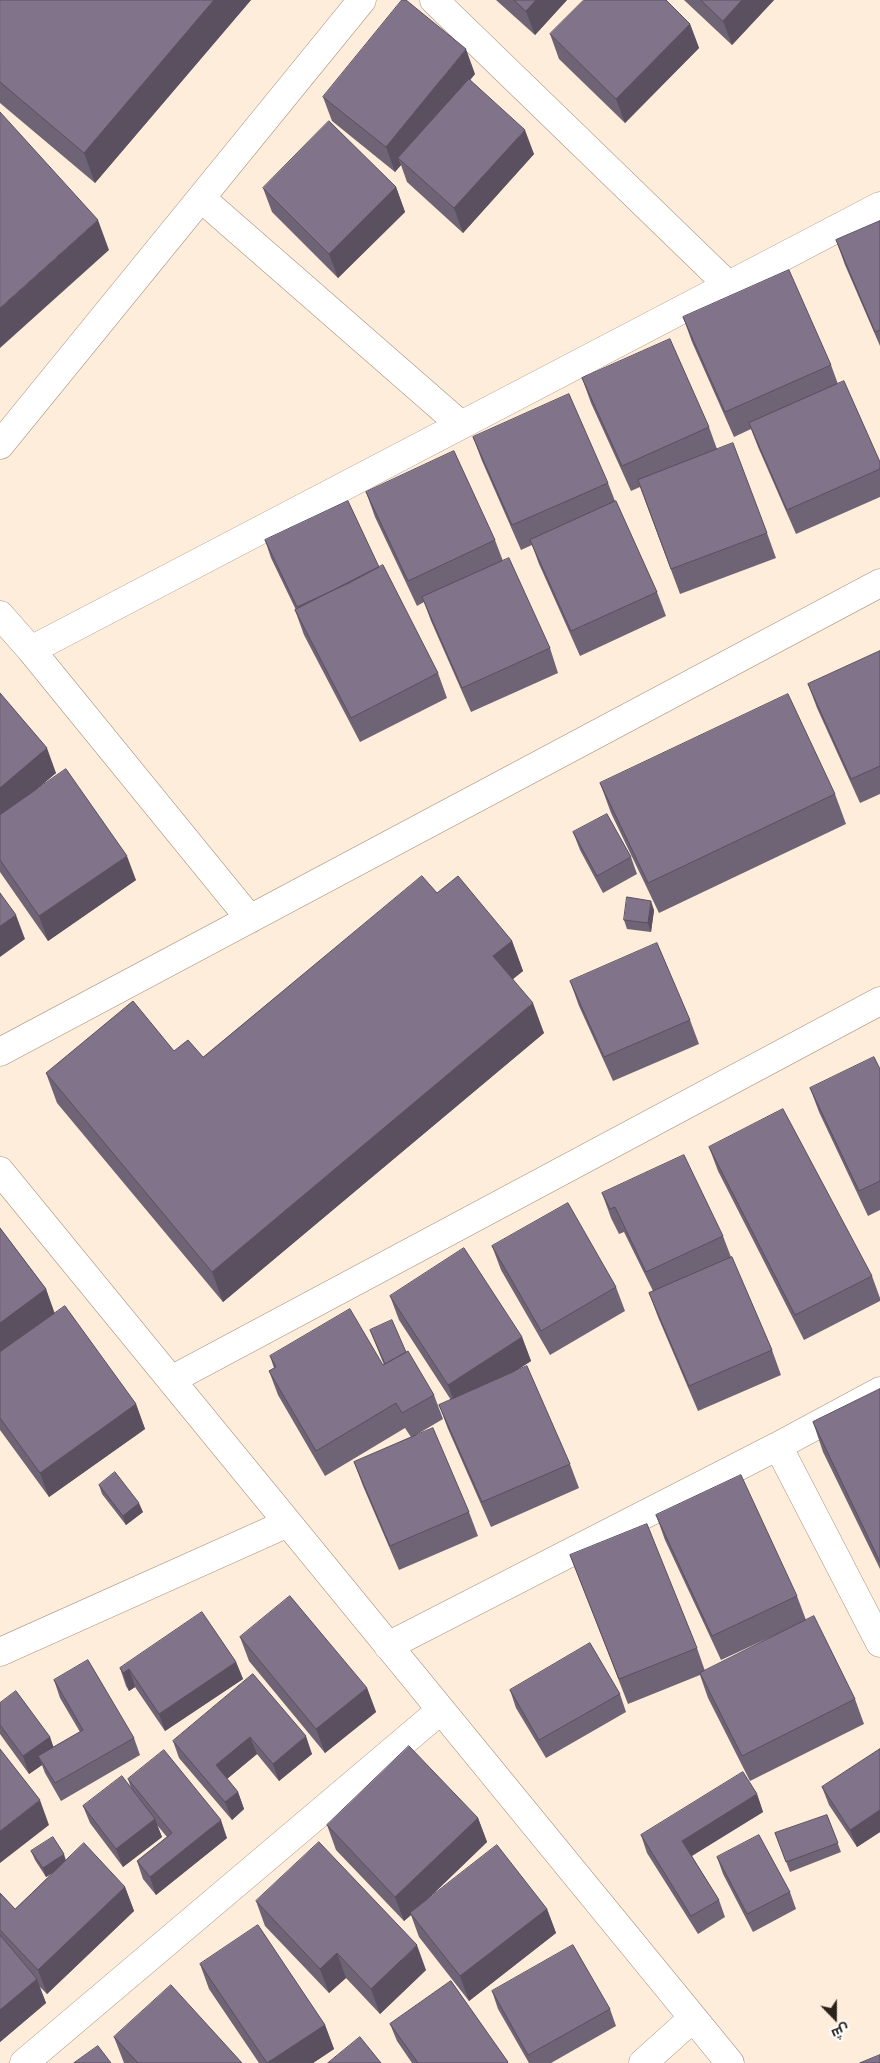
<!DOCTYPE html>
<html>
<head>
<meta charset="utf-8">
<style>
	body { margin:0 }
	#map { position:relative; width:880px; height:2063px; overflow:hidden; background:#fdedda; font-family:"Archivo Narrow",Cairo,sans-serif }
	canvas { display:block }
	.north { position:absolute; left:810px; top:1993px; width:50px; height:50px; -webkit-text-stroke:4px #fdfdfd; paint-order:stroke; rotate:158deg; font-size:14px; font-weight:700; line-height:20px; text-align:center; color:#2a231a }
	.north::after { content:''; display:block; margin:auto; width:18px; height:22px; background:#2a231a; clip-path:polygon(50% 0,100% 100%,50% 72%,0 100%) }
</style>
</head>
<body>
<div id="map">
<canvas width="880" height="2063"></canvas>
<div class="north">ش</div>
</div>
<script>
const g = document.querySelector('canvas').getContext('2d');
g.lineJoin = 'round';
function strokePath(path, color, width, dash) {
  g.strokeStyle = color;
  g.lineWidth = width;
  g.lineCap = dash ? 'butt' : 'round';
  g.setLineDash(dash || []);
  g.stroke(path);
}
function fill(path, color) {
  g.fillStyle = color;
  g.fill(path, 'evenodd');
}
const minor = new Path2D(`
	M434 0 728 285
	M201 198 461 425
	M0 445 362 0
	M0 615 31 650 880 206
	M31 650 250 919
	M0 1052 880 583
	M0 1171 730 2063
	M171 1380 880 1001
	M880 1391 778 1446 880 1643
	M388 1646 778 1446
	M0 1652 288 1523
	M24 2063 441 1710
	M643 2063 693 2018`);
strokePath(minor, '#a7947f', 29);
strokePath(minor, '#fff', 28);
fill(new Path2D(`
	M0 0H251L95 183 0 103Z
	M496 0H567L535 35Z
	M684 0H774L732 45Z
	M690 24 699 48 625 123 559 59 550 34Z
	M475 74 470 80 534 154 463 233 407 182 401 165 395 172 332 121 323 97Z
	M396 187 405 212 338 278 272 212 263 188Z
	M880 221V346L845 265 836 240Z
	M683 317 831 365 838 384 880 462V497L796 534 758 447 751 429 734 437 692 342Z
	M582 378 709 427 717 449 767 533 776 558 680 594 640 487 631 491 591 403Z
	M473 437 608 483 615 501 657 592 666 616 580 656 539 564 532 545 521 550 482 461Z
	M366 492 495 540 503 561 550 648 558 673 471 712 431 621 424 602 417 606 375 517Z
	M265 540 379 567 438 673 447 698 360 742 304 635 295 610H296L271 558Z
	M880 651V794L860 803 817 708 808 684Z
	M0 693 56 773 36 790 136 880 48 941 0 872Z
	M600 783 835 794 846 824 659 913 611 813Z
	M573 832 631 857 637 874 603 893 580 850Z
	M437 893 512 941 523 971 513 979 544 1033 223 1302 57 1103 46 1073 174 1051 203 1057Z
	M654 910 651 932 627 929 624 920Z
	M570 981 690 1020 699 1044 613 1081 579 1006Z
	M880 1069V1210L868 1216 819 1112 810 1088Z
	M709 1147 872 1276 880 1298V1301L804 1340 718 1171Z
	M602 1193 723 1236 731 1257 772 1350 781 1375 698 1411 658 1317 649 1293 653 1291 624 1232 619 1234 611 1218Z
	M0 1228 46 1289 54 1313 136 1404 145 1429 49 1497 0 1430Z
	M492 1246 616 1287 625 1311 550 1355 501 1270Z
	M390 1296 522 1337 531 1361 514 1372 570 1464 579 1488 491 1527 448 1429 439 1405 451 1400 399 1320Z
	M370 1330 406 1352 434 1395 443 1419 416 1435 469 1512 478 1536 399 1570 363 1486 354 1462 411 1437 405 1428 325 1476 278 1395 269 1371 274 1368 270 1356 383 1365H384Z
	M880 1389V1569L823 1452 813 1422Z
	M99 1485 143 1512 126 1525 102 1494Z
	M656 1515 797 1596 806 1620 855 1699 864 1724 750 1781 708 1698 700 1675 628 1704 570 1555 697 1648 705 1671 775 1635 721 1660 665 1540Z
	M240 1637 367 1688 376 1712 325 1753 249 1661Z
	M236 1662 243 1679 165 1731 135 1687 129 1691 126 1686 120 1668Z
	M253 1674 312 1754 279 1781 257 1754 227 1779 238 1792 244 1809 232 1820 179 1758 173 1741Z
	M54 1680 134 1738 140 1755 61 1801 45 1773 42 1765 29 1774 0 1734V1703L50 1737 53 1747 80 1732 60 1698Z
	M510 1690 620 1694 626 1712 546 1758 516 1708Z
	M880 1749V1832L857 1847 829 1805 822 1787Z
	M128 1779 227 1838 156 1895 143 1879 137 1861 167 1837 157 1825 162 1837 123 1867 90 1823 83 1806 131 1788Z
	M757 1794 763 1812 692 1856 719 1900 725 1917 698 1934 647 1853 641 1835Z
	M827 1815 841 1852 790 1872 775 1833Z
	M478 1818 487 1842 428 1899 547 1909 556 1933 469 2001 419 1937 411 1915 404 1921 336 1850 327 1825Z
	M31 1851 66 1860 125 1887 134 1911 47 1994 39 1986 46 2003 0 2042V1893L15 1909 53 1873 46 1877 35 1860Z
	M717 1857 790 1892 796 1909 753 1932 723 1874Z
	M256 1901 426 1970 380 2014 346 1978 329 1993 265 1926Z
	M200 1964 325 2025 334 2049 313 2063H259L209 1989Z
	M451 1981 508 2063H412L397 2041 390 2024Z
	M492 1991 610 2009 616 2026 551 2063H529L498 2009Z
	M114 2037 242 2063H124Z`), '#6f6376');
fill(new Path2D(`
	M214 0H251L95 183 84 153Z
	M536 0H567L535 35 526 11Z
	M742 0H774L732 45 723 21Z
	M690 24 699 48 625 123 616 99Z
	M466 49 475 74 403 162 398 158 401 165 395 172 386 147Z
	M525 130 534 154 463 233 454 208Z
	M396 187 405 212 338 278 329 254Z
	M98 220 109 250 0 348V308Z
	M47 748 56 773 0 820V788Z
	M127 856 136 880 48 941 39 916Z
	M651 901 654 910 651 932 648 923Z
	M16 915 25 939 0 957V926Z
	M512 941 523 971 504 986 493 956Z
	M533 1003 544 1033 223 1302 212 1272Z
	M46 1289 55 1314 0 1354V1323Z
	M522 1337 531 1361 457 1409 448 1385Z
	M136 1404 145 1429 49 1497 40 1473Z
	M139 1503 143 1512 126 1525 123 1516Z
	M236 1662 243 1679 165 1731 159 1714Z
	M129 1669 135 1687 129 1691 123 1673Z
	M367 1688 376 1712 325 1753 316 1729Z
	M306 1736 312 1754 279 1781 273 1764Z
	M50 1737 56 1754 38 1756 42 1765 29 1774 23 1756Z
	M250 1737 257 1754 222 1783 216 1765Z
	M238 1792 244 1809 232 1820 225 1802Z
	M757 1794 763 1812 688 1858 682 1841Z
	M40 1800 49 1825 0 1863V1831Z
	M880 1810V1832L857 1847 850 1830Z
	M478 1818 487 1842 412 1914 410 1913 411 1915 404 1921 395 1897Z
	M155 1819 162 1837 123 1867 116 1849Z
	M221 1820 227 1838 156 1895 150 1877Z
	M64 1854 67 1864 46 1877 43 1868Z
	M125 1887 134 1911 47 1994 38 1970Z
	M547 1909 556 1933 469 2001 460 1976Z
	M417 1945 426 1970 380 2014 371 1989Z
	M337 1953 346 1978 329 1993 320 1969Z
	M37 1979 46 2003 0 2042V2010Z
	M325 2025 334 2049 313 2063H267Z`), '#5a5060');
const building = new Path2D(`
	M0 0H214L84 153 0 82Z
	M402 0H406L466 49 386 147 323 97Z
	M514 0H536L526 11Z
	M584 0H666L690 24 616 99 550 34Z
	M701 0H742L723 21Z
	M469 79 525 130 454 208 398 158Z
	M0 112 98 220 0 308Z
	M329 121 396 187 329 254 263 188Z
	M880 221V330L875 332 836 240Z
	M789 270 831 365 725 412 683 317Z
	M670 339 709 427 622 466 582 378Z
	M844 381 880 462V469L787 510 749 423Z
	M569 394 608 483 512 525 473 437Z
	M733 443 767 533 671 569 638 480Z
	M454 451 495 540 408 581 366 492Z
	M348 501 379 567 349 583 297 607 265 540Z
	M616 501 657 592 571 631 530 540Z
	M509 558 550 648 462 688 422 597Z
	M383 565 438 673 351 718 295 610Z
	M880 651V766L851 779 808 684Z
	M0 693 47 748 0 788Z
	M788 694 835 794 648 883 600 783Z
	M66 769 127 856 39 916 0 860V815Z
	M607 814 631 857 597 876 573 832Z
	M422 876 437 893 458 876 512 941 493 956 533 1003 212 1272 46 1073 133 1001 174 1051 188 1040 203 1057Z
	M0 893 16 915 0 926Z
	M627 897 651 901 648 923 624 920Z
	M657 943 690 1020 604 1057 570 981Z
	M874 1057 880 1069V1181L859 1191 810 1088Z
	M783 1109 872 1276 795 1315 709 1147Z
	M684 1155 723 1236 646 1272 615 1207 610 1209 602 1193Z
	M568 1203 616 1287 541 1331 492 1246Z
	M0 1228 46 1289 0 1323Z
	M464 1248 522 1337 448 1385 390 1296Z
	M732 1257 772 1350 689 1386 649 1293Z
	M65 1306 136 1404 40 1473 0 1418V1352Z
	M350 1309 383 1365 408 1351 434 1395 402 1413 396 1403 316 1451 269 1371 276 1367 270 1356Z
	M392 1320 406 1352 385 1364 370 1330Z
	M527 1366 570 1464 482 1502 439 1405Z
	M880 1389V1562L813 1422Z
	M433 1428 469 1512 390 1546 354 1462Z
	M115 1472 139 1503 123 1516 99 1485Z
	M741 1475 797 1596 712 1636 656 1515Z
	M647 1524 697 1648 619 1679 570 1555Z
	M290 1596 367 1688 316 1729 240 1637Z
	M202 1612 236 1662 159 1714 129 1669 123 1673 120 1668Z
	M814 1616 855 1699 742 1756 700 1673Z
	M590 1643 620 1694 539 1740 510 1690Z
	M88 1660 134 1738 55 1783 38 1756 83 1730 54 1680Z
	M253 1674 306 1736 273 1764 250 1737 216 1765 238 1792 225 1802 173 1741Z
	M16 1691 50 1737 23 1756 0 1725V1703Z
	M409 1746 478 1818 395 1897 327 1825Z
	M0 1749 40 1800 0 1831Z
	M880 1749V1810L850 1830 822 1787Z
	M164 1750 221 1820 150 1877 137 1861 172 1833 128 1779Z
	M743 1772 757 1794 682 1841 719 1900 691 1916 641 1835Z
	M122 1776 155 1819 116 1849 83 1806Z
	M827 1815 838 1843 786 1862 775 1833Z
	M759 1835 790 1892 747 1914 717 1857Z
	M53 1837 64 1854 43 1868 31 1851Z
	M319 1842 417 1945 371 1989 337 1953 320 1969 256 1901Z
	M84 1843 125 1887 38 1970 0 1930V1893L15 1909Z
	M497 1845 547 1909 460 1976 410 1913Z
	M258 1925 325 2025 267 2063 200 1964Z
	M0 1935 37 1979 0 2010Z
	M573 1945 610 2009 528 2055 492 1991Z
	M451 1981 508 2062 507 2063H418L390 2024Z
	M171 1985 242 2063H138L114 2037Z
	M360 2037 381 2063H328Z
	M98 2046 111 2063H74Z
	M880 2055V2063H860Z`);
fill(building, '#817389');
strokePath(building, '#5a5060', 1);
</script>
</body>
</html>
